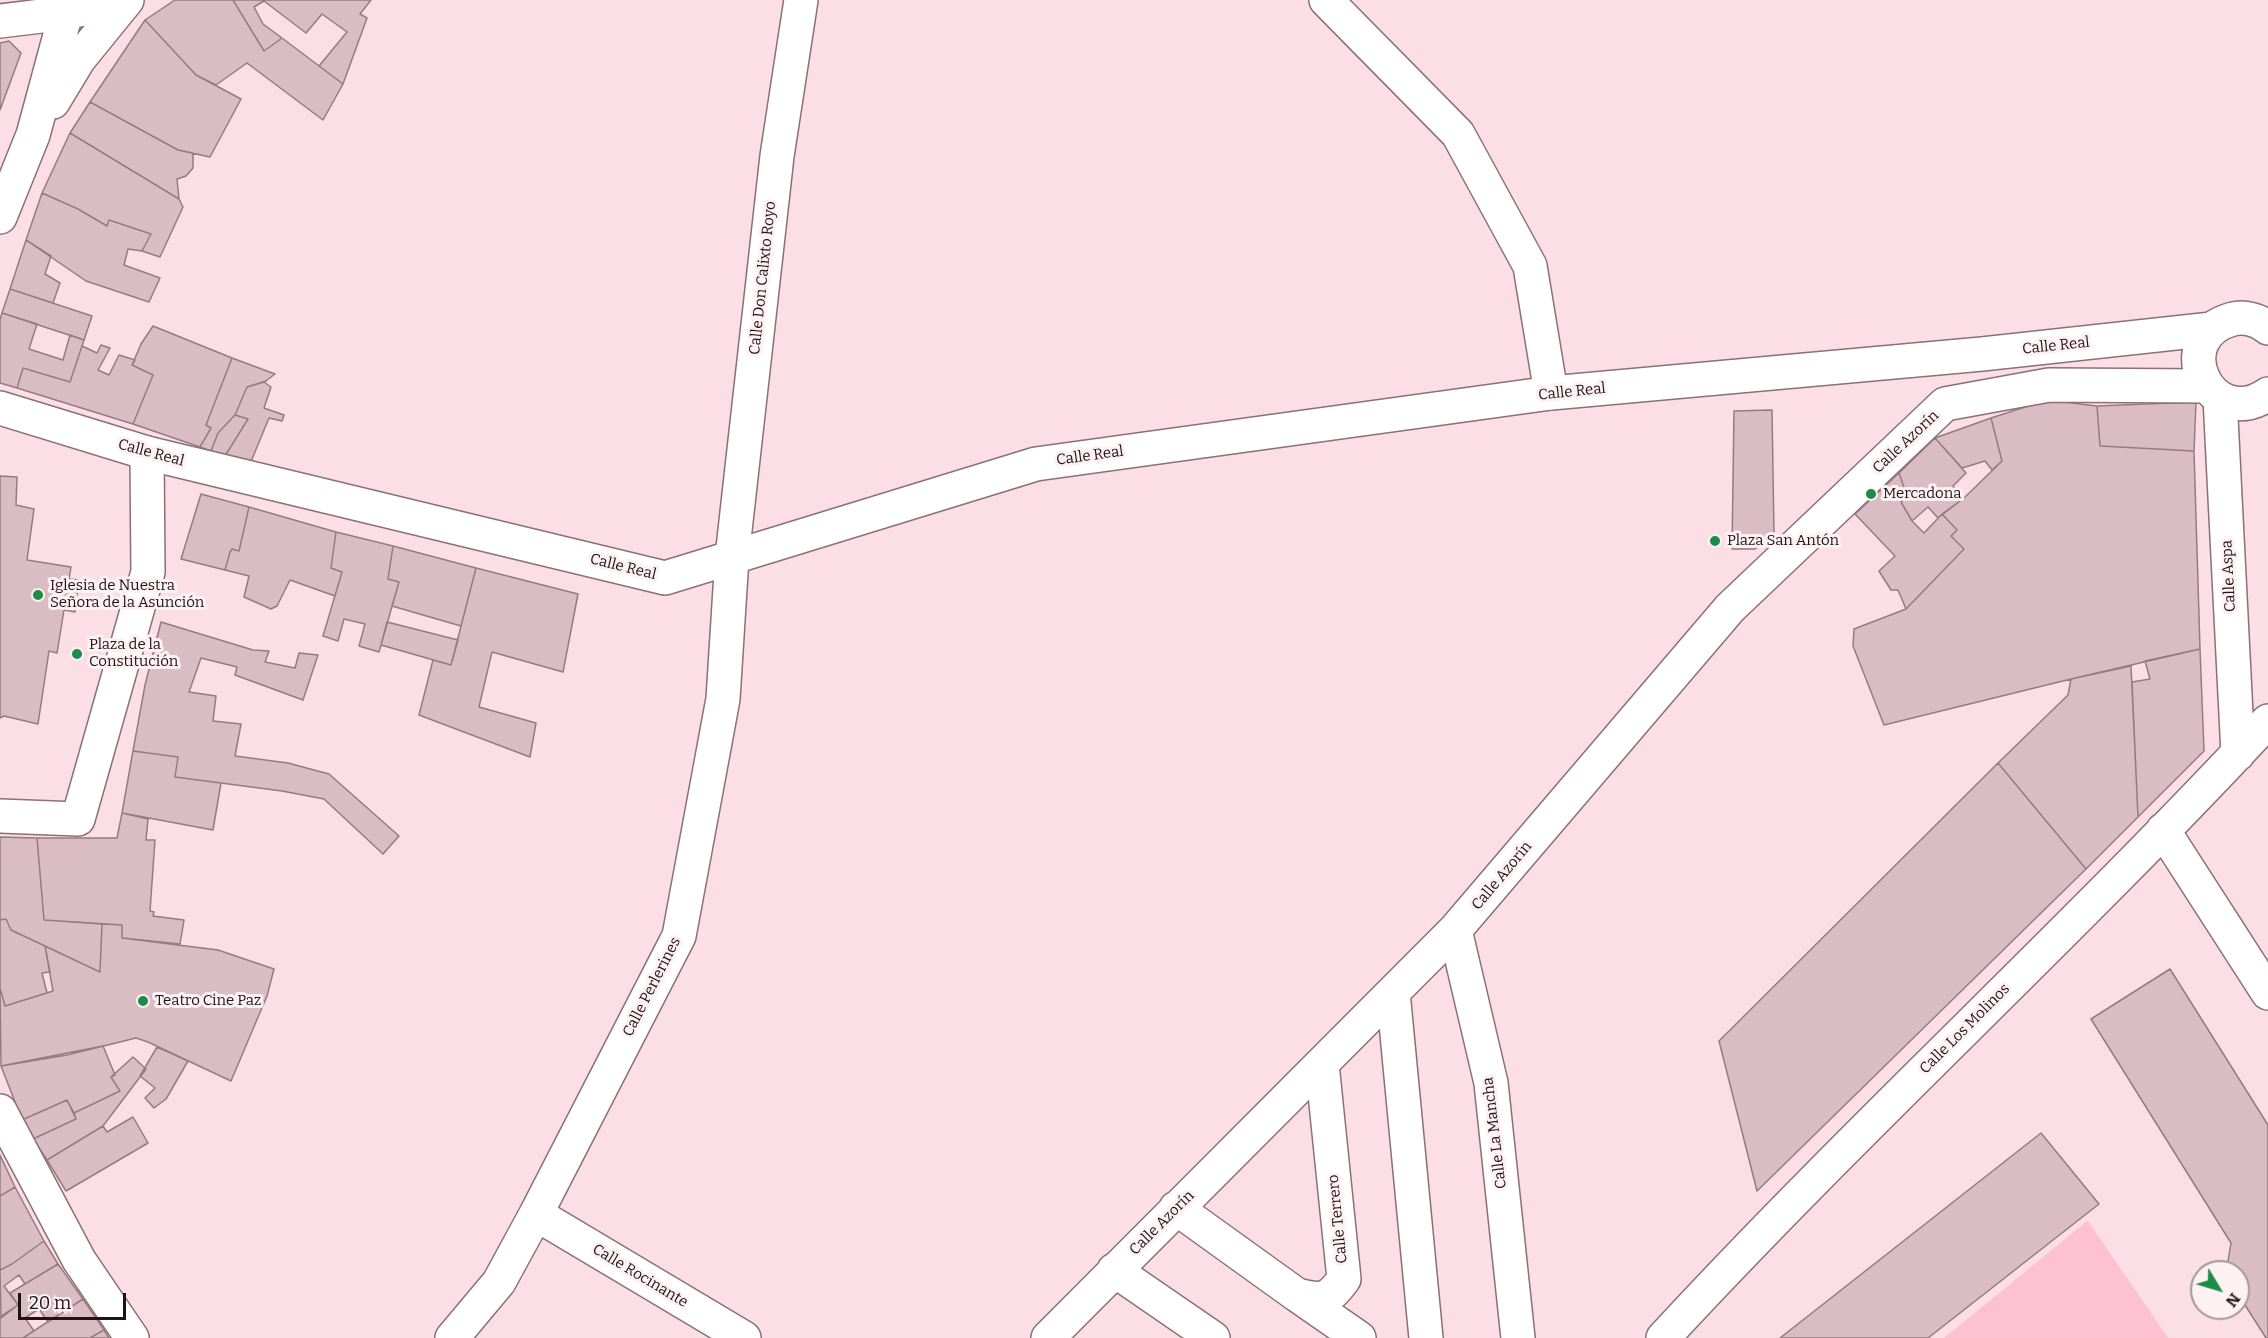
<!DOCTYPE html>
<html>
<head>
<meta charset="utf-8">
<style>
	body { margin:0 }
	#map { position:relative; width:2268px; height:1338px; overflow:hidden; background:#fcdee6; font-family:Bitter,serif }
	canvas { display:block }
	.north { position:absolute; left:2190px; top:1260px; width:60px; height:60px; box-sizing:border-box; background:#fdf1f4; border:2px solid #a4989b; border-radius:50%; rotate:128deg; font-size:16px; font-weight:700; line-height:24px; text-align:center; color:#1e1316 }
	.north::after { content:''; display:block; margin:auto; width:21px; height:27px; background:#1b8d47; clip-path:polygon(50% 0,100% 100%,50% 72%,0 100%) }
	.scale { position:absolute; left:18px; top:1293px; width:108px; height:27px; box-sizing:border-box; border:3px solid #1e1316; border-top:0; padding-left:8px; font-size:18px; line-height:21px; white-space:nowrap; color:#1e1316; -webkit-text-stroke:4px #fdf1f4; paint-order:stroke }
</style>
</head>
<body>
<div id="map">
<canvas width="2268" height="1338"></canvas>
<div class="north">N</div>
<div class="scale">20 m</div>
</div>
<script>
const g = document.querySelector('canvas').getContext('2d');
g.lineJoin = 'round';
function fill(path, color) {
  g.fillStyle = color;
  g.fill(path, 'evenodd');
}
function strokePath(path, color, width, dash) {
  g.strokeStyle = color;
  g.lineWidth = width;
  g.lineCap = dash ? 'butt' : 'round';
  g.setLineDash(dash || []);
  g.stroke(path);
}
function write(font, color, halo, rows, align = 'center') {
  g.font = font + ' Bitter,serif';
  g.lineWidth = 6;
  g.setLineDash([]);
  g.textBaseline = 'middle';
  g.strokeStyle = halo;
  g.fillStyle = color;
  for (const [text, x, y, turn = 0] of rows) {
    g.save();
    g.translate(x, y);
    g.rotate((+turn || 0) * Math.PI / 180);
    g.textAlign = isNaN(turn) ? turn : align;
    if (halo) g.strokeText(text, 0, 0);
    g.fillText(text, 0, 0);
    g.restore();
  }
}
fill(new Path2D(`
	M2088 1221 2168 1338H1944L2087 1221Z`), '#fdc1d1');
const building = new Path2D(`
	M175 0H233L264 51 282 38 343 84 323 120 247 63 216 85 196 75 145 20Z
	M233 0H371L360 14 367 18 343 84 319 66 347 32 322 14 306 33 264 1 254 7 263 24 282 38 264 51Z
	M145 20 196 75 241 99 210 157 178 150 90 102Z
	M9 41 21 53 0 110V43Z
	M90 102 178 150 193 153V168L186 176 177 179 179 199 70 133Z
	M70 133 179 199 183 207 160 257 142 251 151 234 109 220 107 226 78 209 42 193Z
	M42 193 78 209 107 226 109 220 151 234 142 251 128 249 124 265 160 278 149 302 86 281 26 240Z
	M26 240 51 256 45 274 60 283 53 303 10 289Z
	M10 289 92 316 84 340 2 313Z
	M2 313 37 324 29 349 63 360 70 335 84 340 70 382 23 368 17 388 0 383V320Z
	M153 326 232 358 206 425 211 428 200 447 133 424 153 375 132 365 141 344Z
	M101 345 110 348 98 370 109 375 119 355 135 360 132 365 153 375 133 424 17 388 23 368 70 382 82 346 97 353Z
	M232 358 275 374 266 381 247 387 235 415 218 433 211 451 200 447 211 428 206 425Z
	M264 382 271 387 264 408 284 415 282 421 269 418 250 464 225 456 248 419 235 415 247 387Z
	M2047 400 2097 406 2100 446 2194 451 2200 649 2071 679 1884 725 1853 646 1854 629 1906 609 1964 549 1951 536 1957 530 1942 514 1964 498 2002 461 1991 418Z
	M2196 402 2194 451 2100 446 2097 406Z
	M1772 410 1774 534 1755 549H1732L1734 411Z
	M235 415 248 419 225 456 211 451 218 433Z
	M1991 418 2002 461 1992 470 1985 461 1962 468 1935 438Z
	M1935 438 1966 473 1953 486 1964 498 1938 518 1928 507 1912 521 1901 502 1907 496 1899 473Z
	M1899 473 1907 496 1901 502 1912 521 1924 533 1942 514 1957 530 1951 536 1964 549 1906 609 1898 590H1891L1879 571 1895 556 1855 514Z
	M0 476 17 477 16 505 34 509 27 560 71 567 69 579 79 580 75 612 64 610 57 653 49 651 38 724 4 716 0 718Z
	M201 494 249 507 239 551 232 549 230 552 225 570 181 559Z
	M249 507 336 532 331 568 342 572 335 596 290 580 277 606 271 609 244 597 249 576 225 570 230 552 232 549 239 551Z
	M336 532 393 546 388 579 399 582 379 652 359 646 365 624 344 619 338 641 323 636 342 572 331 568Z
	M393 546 476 568 461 626 392 606 399 582 388 579Z
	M476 568 578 594 563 672 492 652 479 707 536 723 530 757 419 715 433 660 451 665Z
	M161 622 253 650 269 651 265 662 295 668 299 653 318 655 303 700 235 675 237 667 201 658 189 692 216 696 213 721 241 724 235 756 288 763 329 774 399 836 383 854 324 799 282 791 175 777 178 757 133 751 145 685Z
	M387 622 458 640 451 665 381 645Z
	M2200 649 2204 751 2138 817 2132 682 2150 679 2145 661Z
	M2131 666 2138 817 2086 869 1998 763 2068 695 2071 679Z
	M133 751 178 757 175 777 221 783 213 830 122 813Z
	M1998 763 2086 869 1757 1191 1719 1041Z
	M122 813 148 819 146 840H155L150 911 154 912 153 916 184 920 180 944 122 938V925L44 920 37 838H117Z
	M0 837 37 838 44 920 102 924 100 972 11 930 6 919 0 920Z
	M6 919 11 930 45 946 50 972 42 973 47 993 5 1006 0 988V920Z
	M102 924 122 925V938L218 950 274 969 267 996 231 1081 148 1042 136 1038 67 1055 1 1066 0 988 5 1006 53 991 45 946 100 972Z
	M2170 969 2268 1125V1338H2266L2238 1294V1272H2230L2228 1261 2231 1243 2091 1019Z
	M103 1046 115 1075 111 1077 120 1091 74 1113 67 1100 22 1120 1 1066Z
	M157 1047 188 1061 166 1099 154 1108 145 1098 155 1088 140 1076Z
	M133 1057 146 1069 103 1126 47 1160 33 1139 76 1119 74 1113 120 1091 111 1077Z
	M67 1100 76 1119 33 1139 22 1120Z
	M133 1117 148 1143 66 1191 47 1160 103 1126 107 1132Z
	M2041 1133 2099 1204 1928 1338H1780Z
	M0 1155 15 1187 0 1196Z
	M15 1187 44 1241 12 1264 0 1270V1196Z
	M44 1241 58 1264 25 1284 19 1275 4 1286 18 1305 1 1318 0 1270 12 1264Z
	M58 1264 83 1299 48 1322 39 1309 25 1318 34 1331 23 1338H0V1317L18 1305 10 1293Z
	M83 1299 104 1330 90 1338H23Z
	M104 1330 109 1338H90Z`);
fill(building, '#dabcc4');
strokePath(building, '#967b82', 1.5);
const street = new Path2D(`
	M1326 0 1458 134 1530 266 1551 393
	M0 21 66 13 124 0
	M53 102 79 59 127 0
	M0 217 33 135 66 13
	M2220 398 2238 754
	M0 816 78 819 148 572 147 453
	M2163 830 2268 993
	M1455 930 1491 1083 1518 1338
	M1393 992 1426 1338
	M0 1111 79 1260 132 1338
	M1176 1208 1297 1295C1322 1301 1328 1301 1344 1279L1322 1064
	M536 1214 744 1338
	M1114 1270 1213 1338
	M1297 1295 1359 1338
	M452 1338 499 1282 536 1214 679 936 723 699 732 557 777 156 801 0
	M1048 1338 1455 930 1730 608 1945 404 2049 385 2207 386
	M1663 1338C1859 1126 2072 932 2268 721`);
const secondary = new Path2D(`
	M2268 328C2259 320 2244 316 2233 319 2165 337 2210 434 2268 394
	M0 408 147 453 665 578 1036 464 1551 393 1982 354 2212 329`);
strokePath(street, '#8b7077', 36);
strokePath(secondary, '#8b7077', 36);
strokePath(street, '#fff', 33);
strokePath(secondary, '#fff', 33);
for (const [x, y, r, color] of [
	[1871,494,6,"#1b8d47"],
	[1715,541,6,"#1b8d47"],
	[38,595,6,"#1b8d47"],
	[77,654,6,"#1b8d47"],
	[143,1001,6,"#1b8d47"]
]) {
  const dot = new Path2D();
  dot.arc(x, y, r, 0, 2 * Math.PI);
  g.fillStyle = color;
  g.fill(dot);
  strokePath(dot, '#fdf1f4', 2);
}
write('15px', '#1e1316', '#fdf1f4', [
	["Calle Don Calixto Royo",763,278,-84],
	["Calle Real",2056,346,-6],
	["Calle Real",1572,392,-6],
	["Calle Azorín",1906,442,-43],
	["Calle Real",151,453,15],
	["Calle Real",1090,456,-8],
	["Calle Real",623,567,14],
	["Calle Aspa",2229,576,-93],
	["Calle Azorín",1502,876,-50],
	["Calle Perlerines",652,987,-63],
	["Calle Los Molinos",1965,1029,-45],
	["Calle La Mancha",1495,1133,-97],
	["Calle Terrero",1338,1219,-96],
	["Calle Azorín",1162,1223,-45],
	["Calle Rocinante",640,1276,31]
]);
write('15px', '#1e1316', '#fdf1f4', [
	["Mercadona",1883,494],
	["Plaza San Antón",1727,541],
	["Iglesia de Nuestra",50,586],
	["Señora de la Asunción",50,603],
	["Plaza de la",89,645],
	["Constitución",89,662],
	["Teatro Cine Paz",155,1001]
], 'left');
</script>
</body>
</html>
